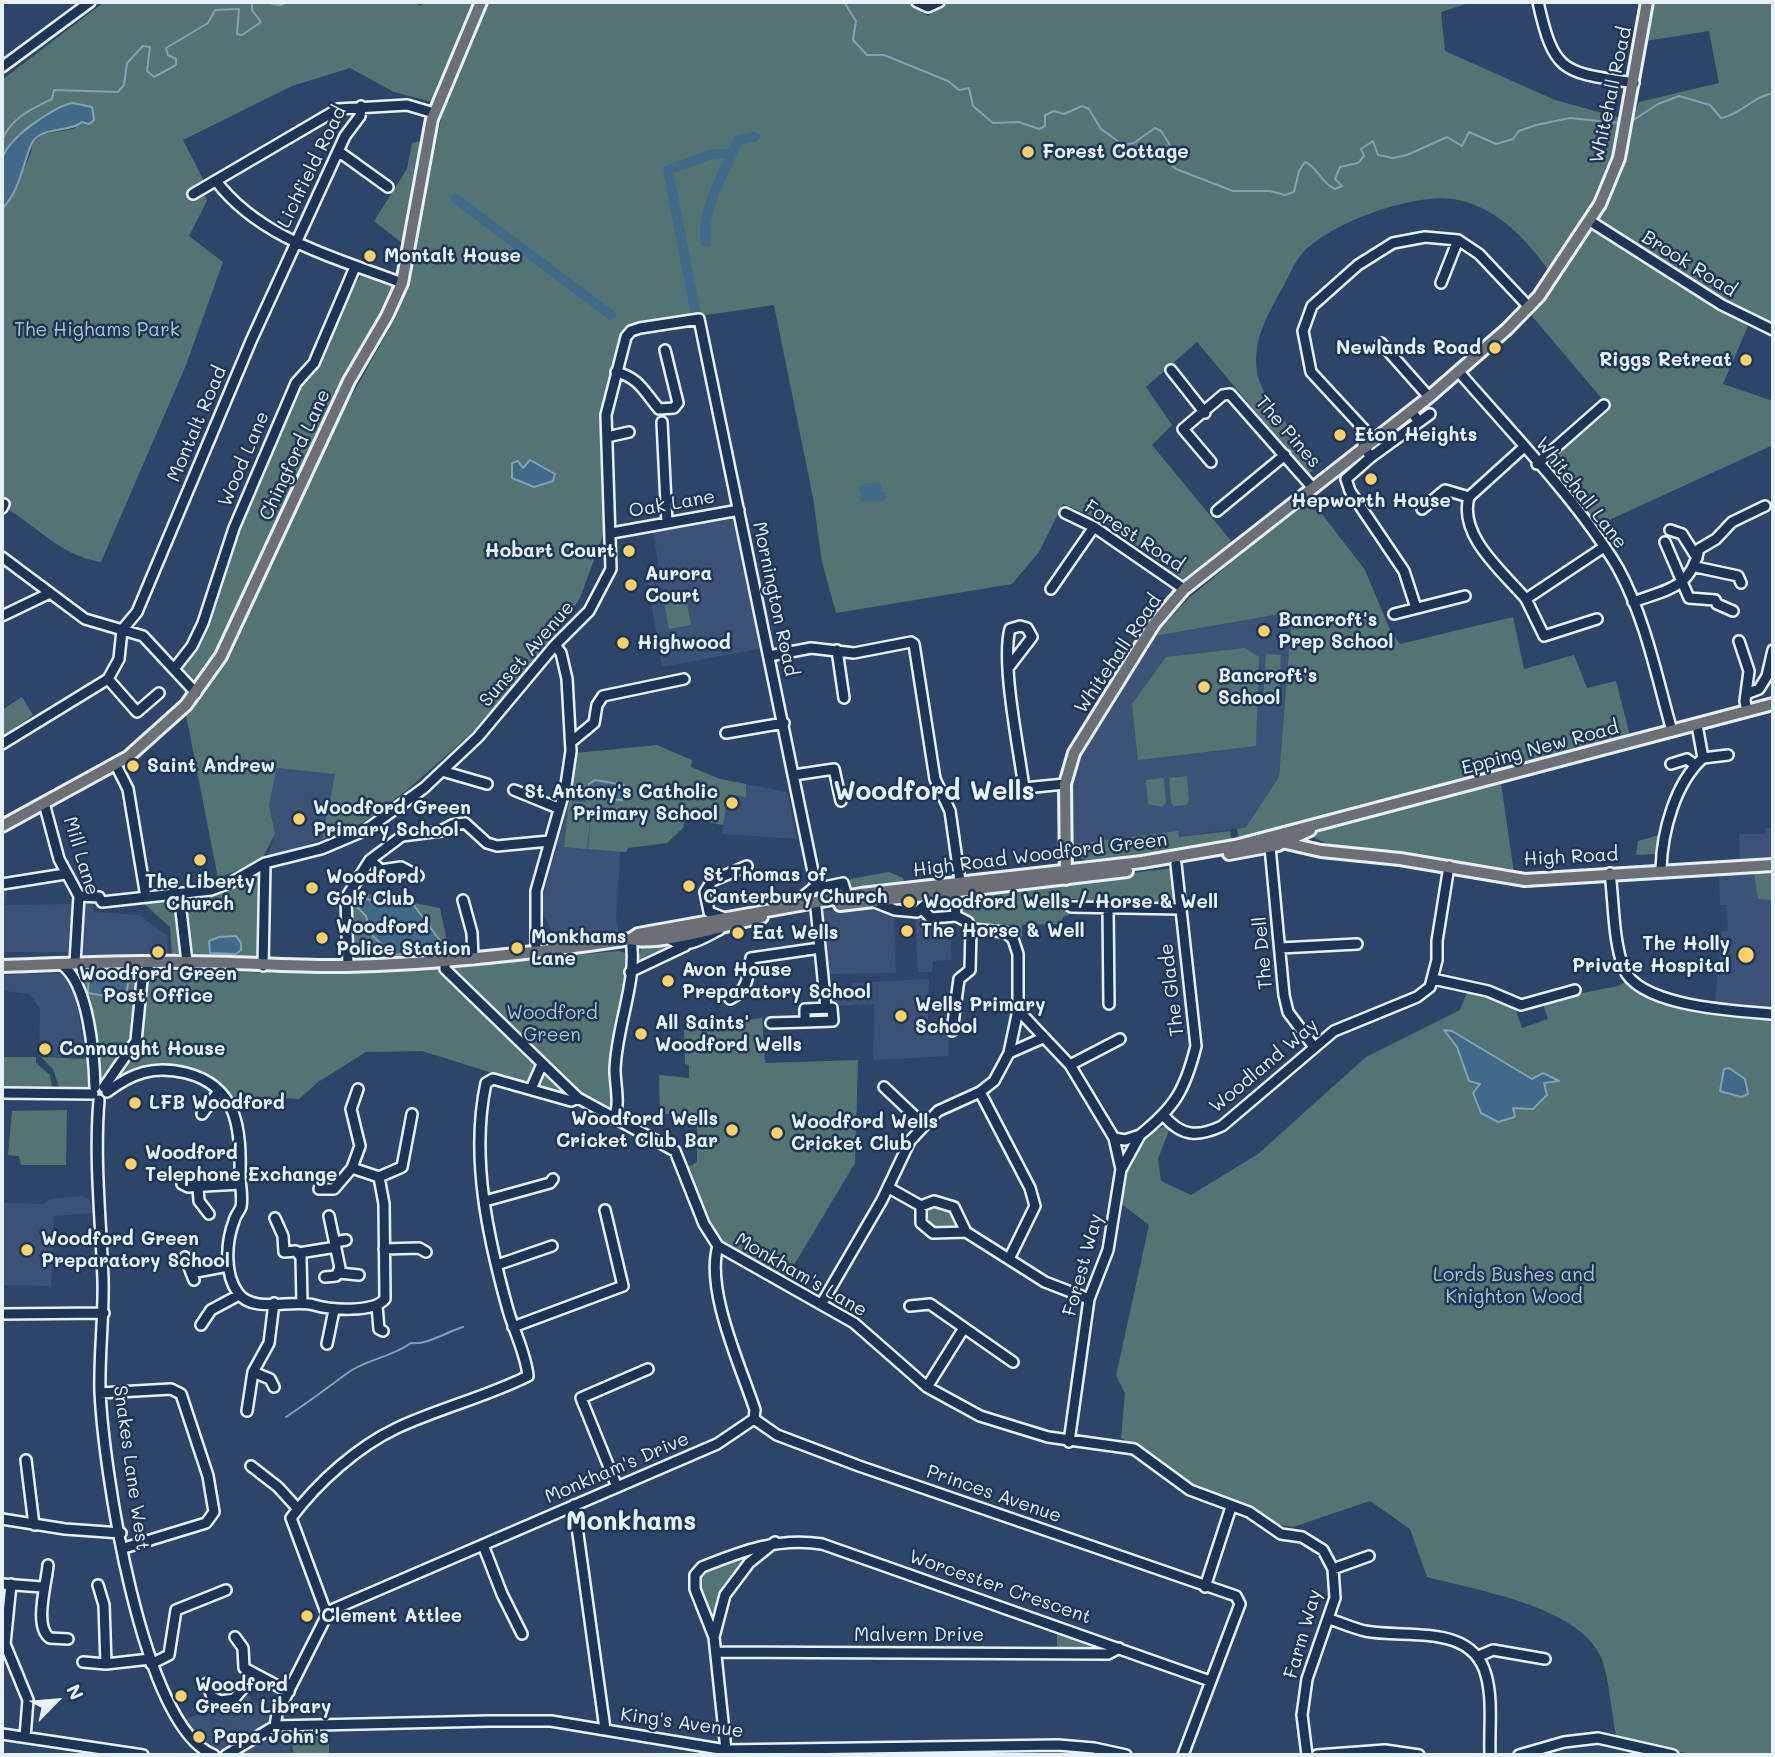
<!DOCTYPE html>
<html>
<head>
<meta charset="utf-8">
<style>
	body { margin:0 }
	#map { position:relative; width:1775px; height:1757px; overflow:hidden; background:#2d4568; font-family:Mali,sans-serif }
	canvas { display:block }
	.frame { position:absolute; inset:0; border:4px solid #e8f1f8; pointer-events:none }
	.north { position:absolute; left:21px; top:1666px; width:70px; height:70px; -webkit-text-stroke:5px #1d3557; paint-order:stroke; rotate:65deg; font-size:19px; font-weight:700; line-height:28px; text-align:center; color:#e8f1f8 }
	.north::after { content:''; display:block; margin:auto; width:24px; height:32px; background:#e8f1f8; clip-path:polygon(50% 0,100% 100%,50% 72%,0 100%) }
</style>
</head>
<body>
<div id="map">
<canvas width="1775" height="1757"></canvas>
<div class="frame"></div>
<div class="north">N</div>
</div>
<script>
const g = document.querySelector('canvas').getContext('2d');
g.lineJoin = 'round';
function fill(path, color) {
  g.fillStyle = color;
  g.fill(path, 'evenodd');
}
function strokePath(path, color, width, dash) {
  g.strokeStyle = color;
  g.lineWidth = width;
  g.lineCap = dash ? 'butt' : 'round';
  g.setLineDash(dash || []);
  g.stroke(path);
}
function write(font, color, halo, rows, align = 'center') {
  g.font = font + ' Mali,sans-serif';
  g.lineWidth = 5;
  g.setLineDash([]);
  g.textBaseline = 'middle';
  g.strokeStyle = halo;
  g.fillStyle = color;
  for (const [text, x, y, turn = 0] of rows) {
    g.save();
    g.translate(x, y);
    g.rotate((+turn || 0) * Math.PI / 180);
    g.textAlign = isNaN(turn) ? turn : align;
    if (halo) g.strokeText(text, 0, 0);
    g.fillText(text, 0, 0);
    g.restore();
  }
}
fill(new Path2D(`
	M738 516 763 648 662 667 646 571 659 569 653 531Z
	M1292 612 1279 777 1246 827 1179 837 1178 832 1073 844 1071 798 1075 766 1154 636Z
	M277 768 335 773 322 839 267 859 275 834 269 805Z
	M696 769 720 779 787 792 797 839 722 834 723 825 673 815Z
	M571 795 623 804 616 920 619 932 557 942 542 911V900Z
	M1765 828H1773V859L1740 860 1739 834H1765Z
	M1773 871V979L1769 1010 1715 1003 1722 931H1728L1726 905H1720L1719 873Z
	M2 889 7 890 5 905 75 904 72 952H2Z
	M81 904H93V912L139 915 167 935 168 955 79 956Z
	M857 905 894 912 896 973 827 974 821 912Z
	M915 914 922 918H949L952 960 933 961 932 972H918Z
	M66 973 73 978 85 1056 39 1057 40 1009 30 994 2 991V975Z
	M929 979 928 1027 946 1029 949 1039 948 1056 873 1060 874 1004 831 1006 830 992 852 990V983Z
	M82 1196 90 1200 92 1213 54 1216 51 1286 2 1285V1203L44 1204 50 1199Z
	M247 1695 288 1731 291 1755H222L214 1748 197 1741 186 1729V1719Z`), '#3c5377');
fill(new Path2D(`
	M104 2H413L421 6 423 2H478L436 103 394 92 350 68 292 86 183 140 206 185 202 187 207 201 189 236 223 262 186 365 101 562C60 556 37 525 2 506V209L8 203 31 153 33 142 42 134 74 129 92 107 72 103 2 158V80Z
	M489 2H909L928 16 946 2H1472L1441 12 1445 51 1555 100 1624 119C1613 185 1586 218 1549 271 1525 238 1496 206 1453 199 1413 193 1328 223 1301 255 1295 262 1290 274 1285 283 1270 311 1252 338 1257 372 1261 400 1303 441 1321 464L1308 474 1197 342 1146 387 1172 425 1152 445 1232 542 1183 579 1104 521 1063 504 1039 552 1012 584 836 613 822 562 813 498 774 305 627 327 618 340 600 448 606 527 580 598 559 630 482 724 407 790 362 823 322 839 335 774 277 768 269 805 275 834 261 861 218 878 186 715 231 654 333 429 396 317 409 276 442 114Z
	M1653 2H1773V326L1707 291 1701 296 1748 326 1723 384 1773 401V445L1596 526 1543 462 1608 406 1531 315 1591 230 1605 203 1639 102 1719 83 1709 31 1646 41Z
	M424 140 406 246 374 221 407 169 412 143Z
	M361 276 396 284 397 287 367 343 219 654 198 682C188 679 185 674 182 664L210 613 243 519 297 390 327 349 347 295Z
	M1309 497 1365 570 1390 630 1400 644 1513 617 1524 669 1574 655 1587 688 1616 681 1630 736 1499 770 1514 873 1330 845 1311 836 1322 828 1318 817 1239 840 1237 829 1246 827 1279 777 1292 612 1154 636 1188 599Z
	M686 599 691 625 669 629 664 603Z
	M1245 648 1259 657 1256 746 1138 760 1132 704 1166 657Z
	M1266 654 1281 655 1279 701H1263Z
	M22 697 33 715 2 737V710Z
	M657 745 692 760 691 767 720 779 746 784V797L728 794 723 825 686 818 683 828 667 843 628 848 626 852 588 849 592 803 587 849 564 847 569 801 586 802V794L570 792 576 753Z
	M1187 776 1189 801 1186 805 1174 806 1171 803 1169 778Z
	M1164 778 1166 803 1162 807 1148 804 1146 780Z
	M1178 831 1179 837 1230 831 1232 842 1185 851 1087 860 1078 857 1073 844Z
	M1659 835 1655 854 1636 855 1638 841Z
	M1173 868 1176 899 1172 904H1088L1080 899H1072L1070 914 1063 917 1062 924 1022 925V937L1006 926 978 925 960 910V894Z
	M262 871 260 958 190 957 184 903 186 896 244 880Z
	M1773 871V900L1758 899 1754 872Z
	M889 872 903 878 905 884 848 889 850 879Z
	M357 892 440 908 449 951 351 956 349 900Z
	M172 897 177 898 184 957H172L170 927 143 903 145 900Z
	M666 943 672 948 642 962 638 960 641 948Z
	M618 951 626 953 629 962 615 1040 612 1107 607 1111 580 1094H560L422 1051 366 1052 318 1082 299 1099 253 1097 231 1102C209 1074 180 1059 144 1066 134 1067 126 1075 119 1075L138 1045 146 981 153 971 291 973 435 968Z
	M140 969 132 1041 104 1081 97 1079 83 975 90 970Z
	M1628 980 1647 995 1773 1017V1755H1693L1616 1735C1612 1715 1608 1671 1600 1655 1576 1606 1476 1590 1427 1577L1410 1529 1370 1501 1293 1527 1276 1524 1248 1505 1196 1488 1143 1449 1121 1438 1125 1393 1116 1376 1149 1225 1119 1202C1124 1167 1129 1138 1166 1126L1169 1130 1158 1159 1161 1181 1191 1195 1258 1154 1366 1057 1460 1010 1468 990 1487 993 1516 1010 1522 1028 1548 1019 1542 1001 1618 986Z
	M762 1018 765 1063 858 1060 855 1163 785 1280C764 1269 737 1259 720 1241 701 1223 694 1187 684 1163L691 1166 697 1162V1114H660L659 1075 689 1078V1065L685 1064 684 1030Z
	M2 1057H36V1063L50 1075 52 1088H2Z
	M41 1057 87 1059 88 1087 60 1090 53 1069Z
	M67 1110 66 1165H21L19 1156 8 1155 12 1111Z
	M939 1205 953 1210 960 1231 934 1229 925 1222V1210Z
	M768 1544 721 1599 713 1627 698 1588 699 1574 705 1568Z
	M1057 1630 1105 1646V1650L1057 1651Z
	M329 1735V1755H293L292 1736Z`), '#547473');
const water = new Path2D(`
	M72 103 92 107 94 120 89 124 82 122C70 133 40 126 32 143 22 165 20 191 2 209 2 194 0 175 2 160 6 139 53 107 72 103Z
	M530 460 555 474 553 481 534 487 512 478V463L518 461 523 468Z
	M595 780 624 785 622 800 589 798V784Z
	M363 899 413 904 441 942 424 952 392 955 373 936 366 916 358 908Z
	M236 936 241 943V950L236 954 210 953 209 941 219 937Z
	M89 971H120L129 980 126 993 117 998 88 993Z
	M1444 1030 1452 1031 1532 1079 1543 1073 1559 1081 1544 1083 1547 1095 1533 1109 1513 1108 1515 1117 1498 1122 1481 1113 1473 1093 1480 1084 1469 1081 1457 1047Z
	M1729 1068 1745 1079 1748 1094 1741 1097 1720 1091 1724 1069Z`);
fill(water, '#406a88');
strokePath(water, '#83a0b5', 2);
strokePath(new Path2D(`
	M264 2 280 5 288 2
	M844 2 856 21 853 40 867 55H884L948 81 959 90 969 88 973 106 993 123 1019 122 1039 129 1045 126V115L1054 111 1064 114 1082 106 1089 109 1101 129 1123 145 1134 143 1155 128 1161 131 1170 145 1168 162 1176 169 1233 191H1270L1285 195 1294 192 1299 171 1305 162C1318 167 1321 183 1335 189L1342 186 1335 179 1340 167 1358 163 1364 156 1361 149 1373 141 1378 155 1393 158 1407 155 1447 137 1462 146 1469 132 1496 144 1513 139 1519 131 1536 125 1570 118 1619 123
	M1632 121 1658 104 1679 96 1710 105 1721 118C1742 114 1752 97 1773 93
	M2 140C12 117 30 110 52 99L54 90 118 92 124 85 127 63 143 46 150 47 147 71 154 77 176 65V59L168 55 166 48 208 23 215 10 239 9 237 34 242 35 261 22 252 10V2
	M286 1417C307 1403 326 1389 346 1374 365 1359 391 1358 411 1343 428 1345 446 1332 463 1327`), '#83a0b5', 2);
strokePath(new Path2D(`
	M456 199 611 315
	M706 242C701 207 726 170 738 140L755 137
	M696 315 668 170 712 154H729
	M864 489 877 487
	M865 497 881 496`), '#406a88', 10);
const minor = new Path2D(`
	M917 2 928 7 939 2
	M1538 2C1554 75 1564 72 1634 83
	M2 67 90 2
	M338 151 388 187
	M216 181C261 240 337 258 402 283
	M193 194 338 109 407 105 434 113
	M1590 221 1722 305 1773 330
	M1441 283 1458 240
	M1381 343 1429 397
	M1171 370 1205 413
	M616 372C640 378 644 392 659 409L674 408 678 403 665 350
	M1459 372C1510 431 1579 502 1618 568 1645 617 1657 678 1672 731
	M662 422 667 523
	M1419 422 1430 414
	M607 437 629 432
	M1373 439 1311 372 1303 331 1312 306 1358 265 1393 243 1425 237 1458 240 1479 254 1529 307
	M1363 446 1371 457 1346 479 1350 491 1404 571 1416 608
	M1371 457 1419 422 1411 411
	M1211 462 1183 429 1223 395 1230 394 1312 487
	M1537 464 1604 405
	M1469 497C1458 536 1503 572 1526 599
	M2 508 4 504
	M1422 509 1445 490 1469 497 1523 448
	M1217 511 1285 455
	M1065 513 1094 527 1184 589
	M1670 530 1682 534 1697 558
	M612 533 739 510
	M1665 542 1689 598 1715 600 1717 604 1733 611
	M2 557 85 619 143 636 196 693
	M1696 567 1738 576 1741 583
	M1051 589 1094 527
	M1633 602C1668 589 1690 589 1699 549L1716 539 1732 522 1765 506
	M1394 614 1465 596
	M2 616 50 593
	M1597 619 1544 636 1526 599 1604 547
	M122 630 137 612 251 341 345 136 360 116 361 106
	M1739 641 1749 671 1745 701 1747 711
	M837 650 844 698
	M769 656 811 648 854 653 911 642 914 644 935 779 950 811 961 888
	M1009 667 1032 637 1027 628 1020 626 1010 629C1001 664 1019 749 1024 788L1065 784
	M174 669 192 646 203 623 234 528 296 383 314 363 355 267
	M108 679 137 712 159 693
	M1746 694 1759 689 1767 676 1773 650
	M726 733 784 723
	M571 742 594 723 597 705 603 696 684 679
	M2 744 108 679 119 659 122 630
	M1703 758 1728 755
	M1671 764 1687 759 1695 765
	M116 765 128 789 146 897
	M442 771 487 784
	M794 775 834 769 841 801
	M514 790 558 808
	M44 803 59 859 79 896 75 963
	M1270 847 1284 995 1288 1012 1314 1047
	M370 860 381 870 401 867 418 876
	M1661 869C1662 832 1675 783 1703 758L1697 725
	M1610 873C1614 903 1613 941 1624 969 1640 1007 1737 1011 1773 1014
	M2 884 65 874
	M954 886 956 916
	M824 887 843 883 847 896
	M179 894 187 962
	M79 896 99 897 102 902 211 890 232 882 265 863 321 849 366 830 424 788 478 737 555 645 589 611 611 569 606 415 626 337 631 331 640 328 699 319 816 886
	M463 900 472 933 473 959
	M872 901 895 910 917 912 939 893
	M793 905 816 886 843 897
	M1071 907 1180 909
	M1108 908 1109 1004
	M923 910 931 918 956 916
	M722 917 709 912 705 892 712 881 747 866
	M667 937C684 952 701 939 719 930
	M820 948 826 1008
	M1280 948 1357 944
	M536 952V891L566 785 571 751 567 679 561 653 555 645
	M445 962V969L578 1098 675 1151 704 1224 718 1246 854 1323 927 1387 980 1416 1048 1437 1134 1449 1190 1490 1249 1512 1281 1534 1302 1537 1323 1550 1333 1569 1335 1598 1307 1679 1302 1715 1307 1755
	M61 964C89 983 94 1054 95 1087
	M263 966 265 863
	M348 966 346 898 370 860 402 836 441 831 452 825 465 823 487 843 497 846 549 841
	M630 972 685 946
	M1433 979 1488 991 1521 1005 1575 990
	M730 999C748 991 748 976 751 958L820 948 816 908
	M832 1008 833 1021 805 1022V1009Z
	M1018 1010 1070 1065 1114 1138 1121 1169 1108 1250 1089 1299 1069 1442
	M771 1023 805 1022
	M952 1031 959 979 970 970 971 929
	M1009 1053 1043 1038
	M1070 1065 1120 1039
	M104 1087 136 1041 142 980 150 962
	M884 1087 924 1125
	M531 1089 542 1064
	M107 1092C132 1073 154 1065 186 1073 238 1086 241 1130 240 1175 240 1185 243 1197 241 1207 239 1212 235 1216 234 1221 226 1242 224 1274 238 1293 253 1314 292 1299 314 1305 331 1310 373 1313 385 1299L384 1204 379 1177 352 1168 334 1189H319
	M980 1092 1030 1188 1035 1206 1010 1257
	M2 1093 93 1094
	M99 1100C94 1161 101 1219 103 1280 104 1317 99 1354 100 1391 103 1464 141 1727 214 1755
	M202 1114 219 1091
	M1164 1116C1182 1137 1198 1137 1222 1126L1334 1031 1417 997 1430 987 1437 960V941L1449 866
	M613 1119C621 1106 615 1085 615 1070 616 1027 638 981 631 939
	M1140 1135C1175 1107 1185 1090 1196 1046L1176 864
	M1114 1138 1125 1140 1140 1135 1122 1168
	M352 1168 360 1146 351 1109 358 1089
	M379 1177 402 1167 412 1114
	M182 1184 188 1187 240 1184
	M198 1187 199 1201 209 1214
	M889 1188 921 1206 934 1201 954 1207 966 1232 1045 1282 1089 1299
	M485 1201 550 1183 553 1179
	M921 1206V1223L933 1233 966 1232
	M275 1218 283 1236 284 1252 296 1251 301 1257 302 1303
	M335 1242 346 1240
	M384 1249 419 1248 426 1252
	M299 1253 336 1247
	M185 1257 194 1280
	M497 1265 552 1246
	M191 1273 228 1266
	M339 1273 359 1275
	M325 1277 336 1276 340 1268 329 1216
	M822 1303 882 1200 910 1141 938 1111 980 1092 994 1081 1009 1053 1018 1010V954L1013 939 1005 932 971 929 968 922 956 916
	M377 1306 379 1329 383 1331
	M910 1306 930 1304 1013 1362
	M2 1314 104 1313
	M201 1325 211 1310 239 1295
	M513 1327 623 1286 605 1210
	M327 1344 334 1310
	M253 1372 270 1379 274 1387
	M927 1387 964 1328
	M100 1393 171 1389 181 1394 208 1476 214 1512 206 1523 124 1548
	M247 1411 253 1372 269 1343 274 1303
	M754 1419 777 1435 859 1466 1236 1596 1240 1604 1183 1755
	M26 1460 34 1525
	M251 1466 278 1487 298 1509
	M617 1487 581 1398 648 1369
	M574 1505 605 1729
	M2 1519 65 1529 121 1533
	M483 1545 502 1594 522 1634
	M48 1565C47 1582 33 1627 50 1638L68 1639
	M1333 1569 1369 1556
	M2 1584 42 1587
	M11 1584 5 1644 28 1700 25 1737
	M98 1585 104 1605 106 1664
	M1205 1587 1231 1507
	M327 1615 334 1609 717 1444 754 1419 755 1410C741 1367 705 1290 718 1246
	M1330 1619C1341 1623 1353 1628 1365 1631 1407 1639 1472 1623 1486 1675 1493 1699 1489 1730 1490 1755
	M235 1637 243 1648 244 1668 289 1692
	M714 1637 725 1595 749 1563 775 1542
	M716 1652 1108 1654 1119 1648
	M1479 1656 1493 1650 1545 1659
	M83 1662 106 1664 150 1659
	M151 1664 169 1655 176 1610 226 1590
	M207 1683 212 1697 221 1701 234 1699 255 1674
	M275 1726 277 1714 327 1615 291 1518C318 1482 357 1447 397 1428 440 1408 486 1397 528 1376 526 1354 514 1331 508 1310 488 1238 470 1157 486 1083L493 1079 571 1101 578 1098
	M2 1734 143 1755
	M726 1750 714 1637 695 1589V1575L702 1567C742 1551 778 1537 822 1544L1210 1681
	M226 1755 275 1726 489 1721H551L726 1750 1058 1745 1094 1748 1126 1755
	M1317 1755 1385 1750 1419 1755
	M1519 1755 1564 1742 1598 1738 1673 1755`);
const major = new Path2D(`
	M2 826 128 757 186 705 221 656 349 381 387 316 402 283 432 119 481 2
	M1286 843 1321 851 1400 859 1525 880 1773 865
	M1229 854 1278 845 1310 830
	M1066 879 1065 784 1074 753 1154 624 1184 589 1429 397 1507 329 1539 296 1600 204 1619 158 1647 2
	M840 905 1127 871
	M631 939C657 947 732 923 762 917
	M2 966C63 964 126 961 187 962 240 962 293 967 346 966 442 964 537 953 631 939L638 934 861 894 1142 862 1235 846 1773 704`);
strokePath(minor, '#e8f1f8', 14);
strokePath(major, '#e8f1f8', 16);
strokePath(minor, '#1d3557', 9);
strokePath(major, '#6c6f75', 10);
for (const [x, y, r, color] of [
	[1028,152,7,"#ffd166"],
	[370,256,7,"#ffd166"],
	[1495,348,7,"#ffd166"],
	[1746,360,7,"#ffd166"],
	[1340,435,7,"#ffd166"],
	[1371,479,7,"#ffd166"],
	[629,551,7,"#ffd166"],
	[631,585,7,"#ffd166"],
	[1264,631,7,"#ffd166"],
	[623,643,7,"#ffd166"],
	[1204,687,7,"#ffd166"],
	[133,766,7,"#ffd166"],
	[732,803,7,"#ffd166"],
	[299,819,7,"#ffd166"],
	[200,860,7,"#ffd166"],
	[689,886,7,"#ffd166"],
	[312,888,7,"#ffd166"],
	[909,902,7,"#ffd166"],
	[907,931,7,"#ffd166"],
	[738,933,7,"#ffd166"],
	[322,938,7,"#ffd166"],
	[517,948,7,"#ffd166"],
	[158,952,7,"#ffd166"],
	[1746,955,9,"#ffd166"],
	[668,981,7,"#ffd166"],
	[901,1016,7,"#ffd166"],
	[641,1034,7,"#ffd166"],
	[45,1049,7,"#ffd166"],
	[135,1103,7,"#ffd166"],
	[732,1130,7,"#ffd166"],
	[777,1133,7,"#ffd166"],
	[131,1164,7,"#ffd166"],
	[27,1250,7,"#ffd166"],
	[307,1616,7,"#ffd166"],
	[181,1696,7,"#ffd166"],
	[199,1737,7,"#ffd166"]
]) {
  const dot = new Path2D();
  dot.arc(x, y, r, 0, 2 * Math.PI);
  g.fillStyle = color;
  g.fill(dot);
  strokePath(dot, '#1d3557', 2.5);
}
write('19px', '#e8f1f8', '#1d3557', [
	["Whitehall Road",1611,95,-78],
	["Lichfield Road",312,167,-64],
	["Brook Road",1689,264,32],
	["Montalt Road",197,424,-67],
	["The Pines",1288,432,49],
	["Chingford Lane",295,455,-65],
	["Wood Lane",244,459,-67],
	["Whitehall Lane",1581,493,52],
	["Oak Lane",672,504,-10],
	["Forest Road",1134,536,33],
	["Mornington Road",775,599,78],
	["Sunset Avenue",527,654,-49],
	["Whitehall Road",1118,654,-56],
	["Epping New Road",1540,748,-15],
	["High Road Woodford Green",1040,855,-7],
	["Mill Lane",81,856,73],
	["High Road",1571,857,-3],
	["The Dell",1263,953,-95],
	["The Glade",1172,990,-97],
	["Woodland Way",1264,1066,-40],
	["Forest Way",1083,1265,-75],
	["Monkham's Lane",801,1275,30],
	["Snakes Lane West",131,1468,82],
	["Monkham's Drive",617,1468,-23],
	["Princes Avenue",994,1494,19],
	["Worcester Crescent",1000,1587,19],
	["Farm Way",1303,1634,-74],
	["Malvern Drive",919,1635],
	["King's Avenue",682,1723,8]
]);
write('bold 19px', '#e8f1f8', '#1d3557', [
	["Forest Cottage",1042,152],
	["Montalt House",384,256],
	["Newlands Road",1481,348,"right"],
	["Riggs Retreat",1732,360,"right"],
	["Eton Heights",1354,435],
	["Hepworth House",1371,501,"center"],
	["Hobart Court",615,551,"right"],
	["Aurora",645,574],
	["Court",645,596],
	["Bancroft's",1278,620],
	["Prep School",1278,642],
	["Highwood",637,643],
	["Bancroft's",1218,676],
	["School",1218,698],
	["Saint Andrew",147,766],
	["St Antony's Catholic",718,792,"right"],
	["Primary School",718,814,"right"],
	["Woodford Green",313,808],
	["Primary School",313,830],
	["St Thomas of",703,875],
	["Canterbury Church",703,897],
	["Woodford",326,877],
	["Golf Club",326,899],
	["The Liberty",200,882,"center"],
	["Church",200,904,"center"],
	["Woodford Wells / Horse & Well",923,902],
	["Woodford",336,927],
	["Police Station",336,949],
	["The Horse & Well",921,931],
	["Eat Wells",752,933],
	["Monkhams",531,937],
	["Lane",531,959],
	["The Holly",1730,944,"right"],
	["Private Hospital",1730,966,"right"],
	["Avon House",682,970],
	["Preparatory School",682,992],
	["Woodford Green",158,974,"center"],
	["Post Office",158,996,"center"],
	["Wells Primary",915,1005],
	["School",915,1027],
	["All Saints'",655,1023],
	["Woodford Wells",655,1045],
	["Connaught House",59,1049],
	["LFB Woodford",149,1103],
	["Woodford Wells",718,1119,"right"],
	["Cricket Club Bar",718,1141,"right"],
	["Woodford Wells",791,1122],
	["Cricket Club",791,1144],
	["Woodford",145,1153],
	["Telephone Exchange",145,1175],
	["Woodford Green",41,1239],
	["Preparatory School",41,1261],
	["Clement Attlee",321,1616],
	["Woodford",195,1685],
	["Green Library",195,1707],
	["Papa John's",213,1737]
], 'left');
write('19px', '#b4c5c9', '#1d3557', [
	["The Highams Park",97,330],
	["Woodford",552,1013],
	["Green",552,1035],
	["Lords Bushes and",1514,1275],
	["Knighton Wood",1514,1297]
]);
write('bold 26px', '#e8f1f8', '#1d3557', [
	["Woodford Wells",934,792],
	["Monkhams",631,1522]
]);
</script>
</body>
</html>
